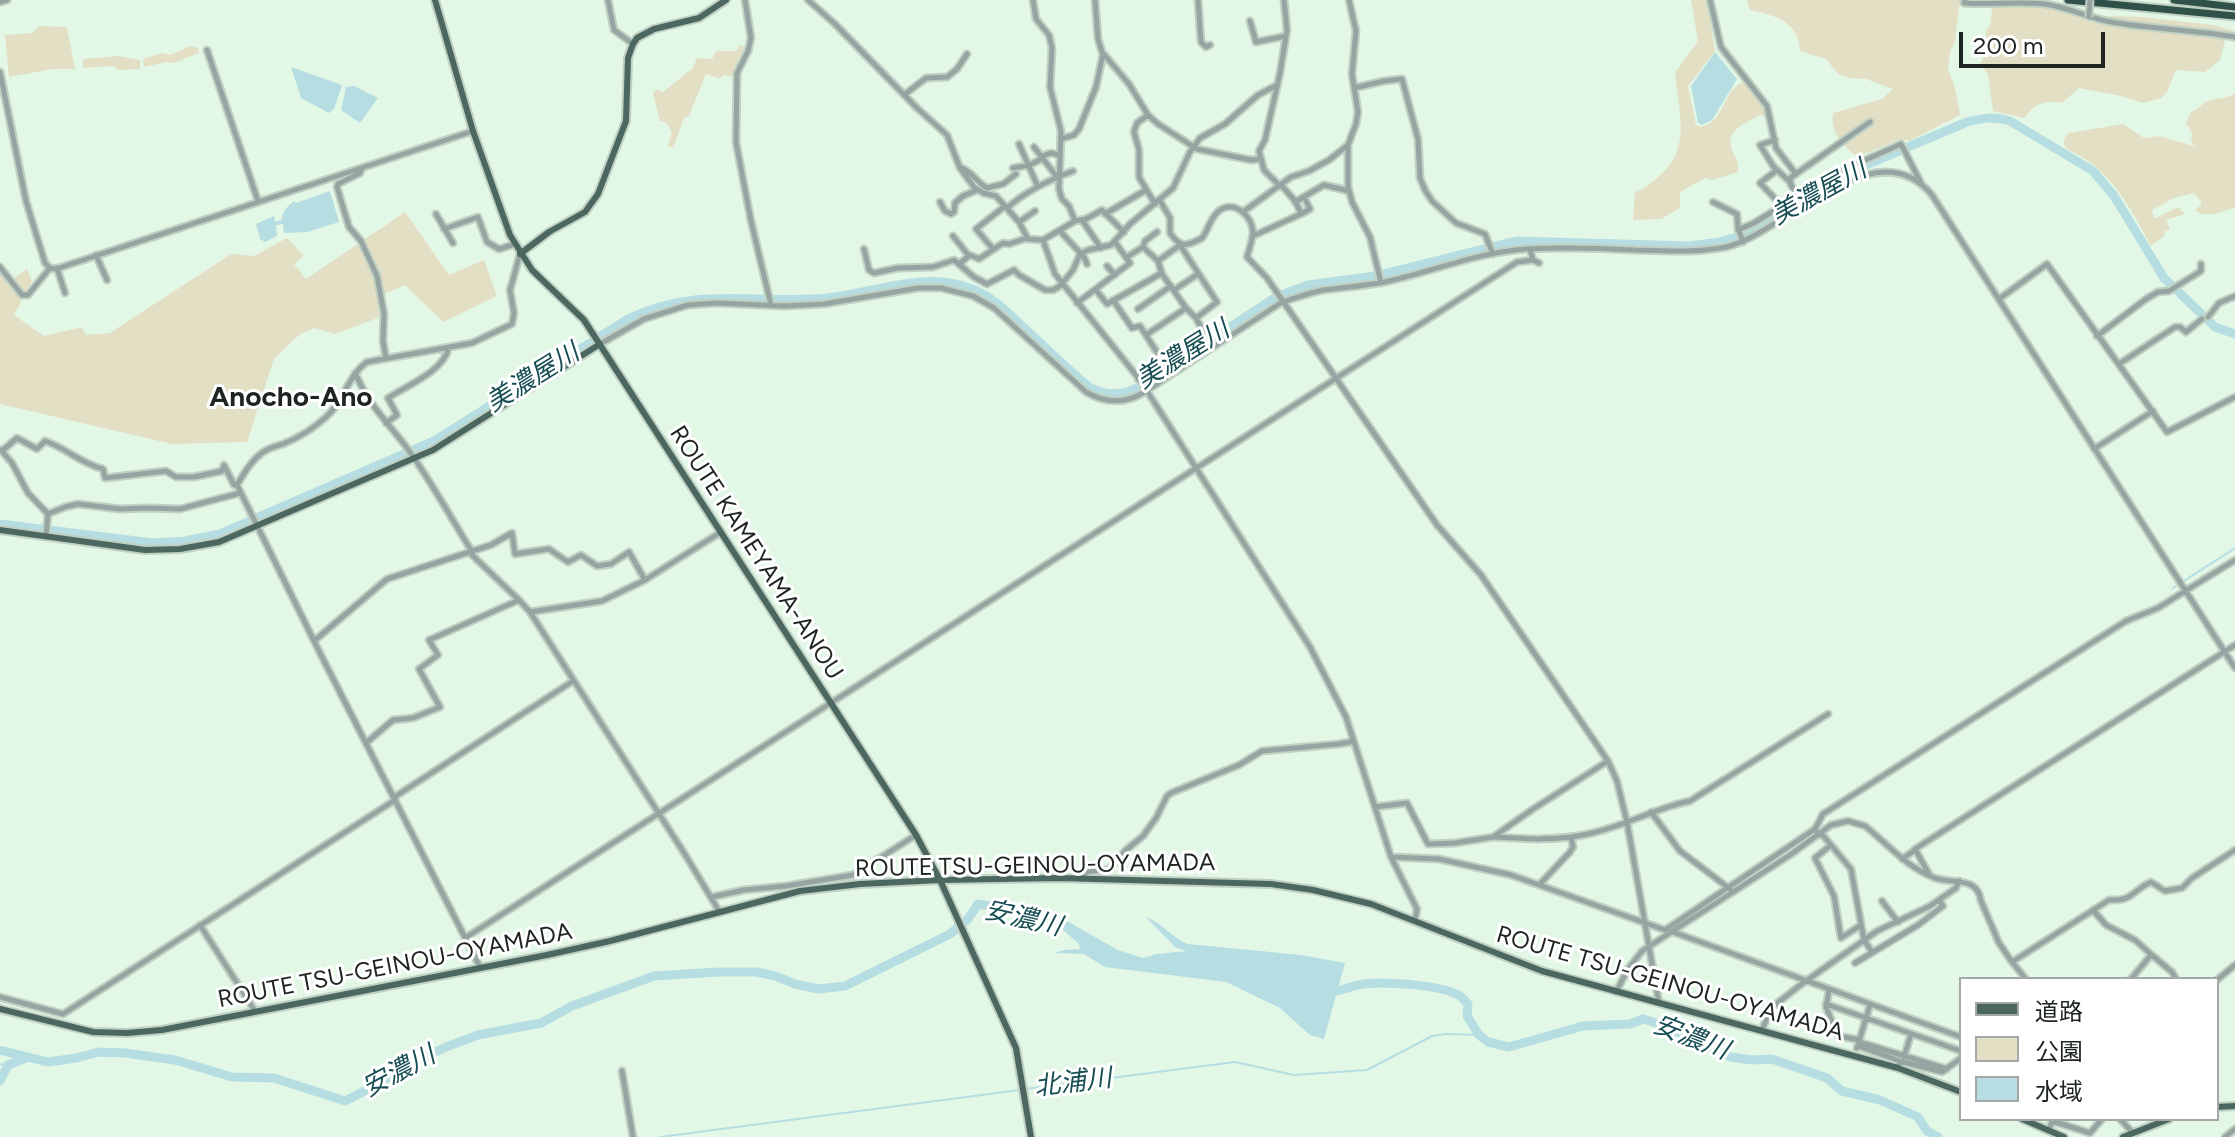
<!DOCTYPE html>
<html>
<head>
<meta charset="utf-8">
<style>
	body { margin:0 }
	#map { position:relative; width:2235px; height:1137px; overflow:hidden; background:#e3f7e7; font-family:Figtree,"Noto Sans JP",sans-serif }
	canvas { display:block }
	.legend { position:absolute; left:1959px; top:977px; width:260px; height:144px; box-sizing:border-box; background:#fff; border:2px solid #a5a8a6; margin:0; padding:10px 14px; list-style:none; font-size:24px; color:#1e2520 }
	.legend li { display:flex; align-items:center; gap:16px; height:40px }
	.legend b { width:40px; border:2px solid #a5a8a6 }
	.scale { position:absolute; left:1959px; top:32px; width:146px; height:36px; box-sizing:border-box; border:4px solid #1e2520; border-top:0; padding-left:10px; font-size:24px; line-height:28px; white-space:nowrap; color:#1e2520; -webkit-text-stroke:6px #fff; paint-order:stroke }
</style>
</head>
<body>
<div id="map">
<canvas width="2235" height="1137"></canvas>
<ul class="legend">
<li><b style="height:10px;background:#4b6760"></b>道路</li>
<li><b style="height:22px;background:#e3dfc5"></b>公園</li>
<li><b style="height:22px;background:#b6dde1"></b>水域</li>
</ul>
<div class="scale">200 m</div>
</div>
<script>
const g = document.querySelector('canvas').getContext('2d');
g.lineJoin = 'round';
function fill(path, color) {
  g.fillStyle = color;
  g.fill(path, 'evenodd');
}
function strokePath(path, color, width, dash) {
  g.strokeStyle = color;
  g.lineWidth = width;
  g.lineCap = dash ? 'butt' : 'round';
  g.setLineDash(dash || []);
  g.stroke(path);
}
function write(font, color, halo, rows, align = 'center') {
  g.font = font + ' Figtree,"Noto Sans JP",sans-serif';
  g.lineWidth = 6;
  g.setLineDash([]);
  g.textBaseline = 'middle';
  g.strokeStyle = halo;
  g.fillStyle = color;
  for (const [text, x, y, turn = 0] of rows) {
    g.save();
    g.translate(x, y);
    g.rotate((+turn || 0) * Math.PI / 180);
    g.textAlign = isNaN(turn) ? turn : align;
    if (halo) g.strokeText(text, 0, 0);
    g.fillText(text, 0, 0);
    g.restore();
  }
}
fill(new Path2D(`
	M1691 0H1707L1715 51 1688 86 1696 125 1701 127C1722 121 1722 101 1735 87 1739 84 1743 82 1747 79L1767 103V119L1761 115C1748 122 1726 129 1731 147 1734 158 1739 158 1738 172L1712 180 1705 178 1680 192V208L1661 219 1633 220 1635 193C1693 161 1682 130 1675 73L1698 41Z
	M1747 0H1960L1955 42 1950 52 1948 69 1955 88 1960 115 1909 141 1901 139 1857 157C1843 145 1830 133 1833 113L1882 99 1893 89 1866 79 1849 78 1838 74 1826 59 1800 51C1799 47 1800 43 1798 39 1791 18 1768 14 1750 10Z
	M1969 0H2038L2085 18 2111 16 2142 17 2212 25 2235 31V41L2225 40 2220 60 2205 72 2176 70 2166 94 2161 98 2143 103 2121 96 2079 88 2062 103C2043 100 2036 103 2024 118L1993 111 1988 74 1980 64 1985 53 1986 32 1990 25 1993 3Z
	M38 26 67 27 75 69H53L9 77 5 35 33 33Z
	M740 45 745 47 735 66 732 77 724 75 720 79 706 74 689 116 684 118 673 148 668 146 672 133 667 123 660 121 653 93 657 89 663 92 693 68 697 58 712 59 716 51H736Z
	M190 46 198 48 199 53 174 63 166 62 144 67 143 59 162 53 170 55Z
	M118 56 140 60V69L120 70 113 66 83 68V59Z
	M2235 93V207L2216 214H2201L2195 210 2201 205V201L2194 193 2174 198 2152 210 2154 219 2178 207 2185 214 2166 220 2170 229 2164 232 2165 235 2151 246C2130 207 2109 166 2066 149 2063 144 2063 137 2069 133L2123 124 2144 138 2159 136 2194 146 2191 140 2192 133 2186 123 2191 112C2198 110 2202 103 2208 101 2218 97 2224 100 2235 93Z
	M405 212 449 275 484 260 497 296 443 322 405 285 377 297 380 317 336 334 314 328 299 335 274 359 247 442 172 444 0 404V273L8 283 27 269 32 281 14 315 44 336 82 327 86 335 110 333 231 254 254 256 287 238 304 256 294 264 306 279Z`), '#e3dfc5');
fill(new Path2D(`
	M1715 52 1737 79 1712 120 1702 125 1698 123 1691 86Z
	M291 67 342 85 334 109 329 113 301 98Z
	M354 86 378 98 360 123 341 110 346 87Z
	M330 191 339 222 307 232 284 233 283 224 276 225 277 236 265 242 260 239 256 224 274 216 275 222 282 220C282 211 287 207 294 201L296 203Z
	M984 904 1031 907 1042 910 1056 915 1118 950 1143 958 1157 954 1186 951 1175 947 1146 917C1162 923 1172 938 1188 944L1301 955 1345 963 1324 1039 1310 1035 1280 1008 1226 982 1105 967 1084 954 1054 953 1064 950 1080 949 1079 944 1062 929Z`), '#b6dde1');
strokePath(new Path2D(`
	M2173 588 2235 548
	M0 1064 8 1065
	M1026 1089 1235 1062 1294 1075 1367 1070 1432 1036 1446 1034 1479 1035
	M660 1137 1020 1090`), '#b6dde1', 2);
strokePath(new Path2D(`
	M0 524 153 543 185 541 220 534 434 441 628 319C699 285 755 305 827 298 876 293 924 270 972 289 991 296 1006 311 1021 325 1043 345 1065 367 1089 387 1107 396 1121 396 1139 387L1276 297 1308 285 1375 276 1516 241 1690 246 1720 242 1737 237 1766 223 1835 178 1967 122C1983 118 1994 116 2010 121L2093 171 2114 196 2164 278 2215 327 2235 334
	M1325 992C1339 993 1349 986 1363 984 1383 981 1441 985 1458 995 1462 997 1465 1001 1468 1004L1467 1016 1479 1035 1488 1042 1509 1047 1583 1026 1630 1024 1643 1019 1662 1025 1731 1057 1752 1060 1772 1059 1827 1078 1842 1091 1880 1100 1918 1117 1927 1131 1938 1137
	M0 1050 48 1062 76 1058 99 1052 125 1053 175 1060 232 1077 274 1078 345 1101 386 1080 392 1072 446 1047 478 1035 541 1023 572 1006 654 976 719 972H757L775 976 795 984 818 989 845 986 950 934 968 919 978 904 1001 908
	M0 1081 8 1065 26 1058`), '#b6dde1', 9);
const minor = new Path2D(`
	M608 0 614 30 633 44
	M745 0 751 38 748 51 737 73 736 142 751 221 771 305
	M808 0 835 24 917 108 947 135 960 168 974 187 983 193 996 196 1019 222 1028 239 1043 240 1055 274 1140 380 1310 647 1346 717 1391 857 1417 909 1415 920
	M1033 0 1036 19 1049 35 1052 48 1050 87 1061 131 1059 189 1062 199 1069 206 1075 221
	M1095 0 1098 39 1102 52 1129 84 1148 115 1158 124 1197 149 1251 160 1260 159
	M1198 0 1201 42 1206 47 1210 45
	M1349 0 1356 31 1352 74 1358 112 1356 124 1348 145V186L1352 202 1370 237 1381 283
	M1710 0 1721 47 1767 106 1776 148 1796 174
	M1965 0 1964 3C1991 5 2018 1 2045 4 2068 7 2089 18 2111 22 2152 29 2194 30 2235 37
	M0 2 7 0
	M1250 21 1256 42 1286 36
	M207 50 258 201
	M0 72 26 201 45 263 50 268
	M1354 88 1384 81 1402 79 1418 139 1420 178 1425 190 1432 201 1456 223 1485 234 1493 254
	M904 95 926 78 947 77 957 69 967 54
	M1148 115 1137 123 1134 132 1139 150V177L1155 204
	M1061 139 1074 135 1079 129 1096 87 1103 54
	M1775 140 1760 145 1773 166 1790 182
	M1019 144 1038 187
	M1034 147 1057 177
	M1042 156 1051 153 1059 155
	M362 168 360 173 338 184 337 187 349 227 361 241 377 276 384 314 383 341 386 358
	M961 168C971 170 977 183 987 188L1003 184 1016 174
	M1013 168 1030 165 1043 158
	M1777 170 1760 183 1782 206
	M1280 186 1264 170 1259 151 1265 140 1280 73 1287 30 1284 0
	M1798 195 1791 185 1790 178 1870 122
	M1159 199 1170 218V233C1181 249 1187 246 1202 238 1209 229 1210 217 1220 210 1235 200 1251 216 1253 231 1253 240 1249 249 1247 257L1267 278 1437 525 1481 575 1608 761 1617 781 1627 822 1659 1003
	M940 202 945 211 951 214 954 212 955 203 963 196 977 190
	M1295 202 1324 185 1349 191
	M1713 202 1737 214 1738 228 1743 242
	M1007 208C1026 191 1049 180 1073 171
	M1243 212 1291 177 1309 171 1329 160 1348 145
	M436 214 453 243
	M1105 214 1146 190
	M1301 214 1310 209 1306 201
	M1082 220 1101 248
	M1019 222 1035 211
	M444 229 478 217 487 242 499 249 515 244
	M1738 230 1754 223 1832 175 1901 144 1921 183
	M1060 231 1084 257 1087 264
	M953 236 969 256
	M1253 236 1301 214 1296 202 1281 185
	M1043 240 1075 221 1086 219 1102 210 1124 232
	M1143 247 1145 241 1157 232
	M864 249 869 270 874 273 898 268 933 267 954 260 974 277 987 284 1014 270 1019 275 1045 290H1053L1060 286 1073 270 1080 254 1088 250 1111 245 1130 224 1173 188 1190 152 1200 138 1225 124 1258 95 1277 85
	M993 249 976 229 1005 206
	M1530 249 1533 260 1539 263
	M96 255 107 280
	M1127 257 1143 247 1158 261 1162 274 1186 308 1196 318 1205 335 1138 379
	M1158 261 1180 245 1217 302 1196 318
	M959 264 970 255 979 259 1003 243 1009 244 1027 238
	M1107 266 1115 275
	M0 267 22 295H28L50 268 56 269 473 131
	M57 268 65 293
	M1096 290 1107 304 1162 273
	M1174 290 1198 274
	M1999 299 2047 264 2167 432 2235 397
	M1113 300 1132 328 1140 326 1164 363
	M1077 303 1130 263 1115 242
	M1138 309 1171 286
	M2208 317 2219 303 2235 296
	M1146 335 1186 308
	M2097 336 2146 299 2158 292 2169 291 2201 271V264
	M600 344 644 319 688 305 716 303 784 306 824 304 918 288H941L973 296 994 308 1086 392C1105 403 1124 404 1143 393L1282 302C1295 298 1309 293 1323 290 1345 287 1367 286 1389 281 1434 271 1479 252 1526 249 1562 247 1599 248 1635 250 1666 251 1696 253 1726 247 1785 233 1875 126 1932 195L2235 668
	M2119 364 2175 327H2180L2186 332 2202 319
	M355 373C369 405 384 418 404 444 429 477 449 515 471 550L472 555 519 600 530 612 686 856 719 911
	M386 423 397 415 388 398C408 385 442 372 449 348
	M2094 449 2153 411
	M1 450 12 463 28 493 48 514 46 536
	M2 451 17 438 37 449 45 441C66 448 80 463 103 469L105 478 166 471 176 477H194L222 471 224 465 234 485H236
	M48 514 65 507 78 504 120 509 149 508 180 509 240 493
	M530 612 602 601 645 580 721 532
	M314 641 387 579 491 545 512 533 515 554 549 549 568 562 581 555 597 566 611 564 629 552 645 580
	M366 743 393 720 413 718 440 707 419 669 438 655 429 640 519 600
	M1375 807 1407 803 1428 844 1455 843 1493 837 1533 809 1608 761
	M1651 812 1680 851 1730 889
	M1821 833 1851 869 1864 940 1872 952
	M1819 835 1815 829 1823 814 2126 621 2158 608 2235 560
	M1493 837C1526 839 1556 841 1588 834 1623 827 1655 808 1690 801L1828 714
	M1831 845 1815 858 1834 896 1841 938 1861 925
	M1391 857 1439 859 1511 875 1665 930 1815 829
	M1902 859 1915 850
	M1929 874 1915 849 2235 645
	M1082 879 1086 872 1111 869V867L1126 850 1143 836 1156 818 1167 796 1171 793 1239 765 1262 751 1339 744 1350 742 1353 739
	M1539 885 1570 852 1573 847 1571 837
	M712 897 744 890 786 886 853 875 916 835
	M1882 901 1898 922
	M2093 910 2106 925 2135 940 2153 956 2172 972 2176 979
	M200 925 255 1011
	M1673 932 1961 1037
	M465 938 1517 262 1533 260
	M1855 963 1918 925 1943 906 1939 900
	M480 967 322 657 237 485C244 473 253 458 265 451 271 447 277 446 283 444 298 438 314 428 326 417 344 402 348 375 367 362L472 343 512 324 514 313 510 290 520 254
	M2026 979 2012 962 2109 900C2135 901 2130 891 2151 882L2165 891 2182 888 2192 878 2235 850
	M2131 979 2151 955
	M2217 980 2235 965
	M1829 990 1826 1007 1838 1036 1860 1040
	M1616 992 1628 969 1642 951 1790 855 1831 825 1848 821 1865 826C1889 845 1906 867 1935 878 1952 884 1978 876 1981 901L1999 943 2012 962
	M0 997 63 1014 395 800 396 796 573 681
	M1826 1004 1961 1051
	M1762 1030 1771 1008 1803 983 1877 931 1930 906 1956 888 1959 881
	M1859 1042 1947 1069
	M1858 1046 1900 1061
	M1857 1048 1870 1005
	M1904 1057 1911 1034
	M1898 1068 1900 1061 1942 1072 1961 1058
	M622 1071 633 1137
	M2120 1119 2133 1133
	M2049 1130 2052 1121 2090 1133 2102 1119
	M2225 1137 2235 1129`);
const major = new Path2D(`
	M435 0 473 131 510 235 532 270 584 320 916 835 940 880 1016 1048 1031 1137
	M520 254 549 232 585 212 598 194 626 121 628 58 633 44 637 38 654 29 699 18 726 0
	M0 530 145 550 180 549 219 542 433 450 600 344
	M0 1009 93 1032 127 1033 162 1030 547 955 610 941 800 891 860 884 940 880 1059 878 1271 884 1313 890 1371 904 1542 971 1898 1068 1961 1092
	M2217 1107 2235 1106
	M2022 1119 2064 1137
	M2123 1137 2169 1119`);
const highway = new Path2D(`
	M2068 0 2235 16
	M2174 0 2235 7`);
strokePath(minor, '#c0d1c3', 9);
strokePath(major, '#c0d1c3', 10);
strokePath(highway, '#c0d1c3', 11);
strokePath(minor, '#96a5a1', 5);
strokePath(major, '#4b6760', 6);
strokePath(highway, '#305149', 7);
const minorBridge = new Path2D(`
	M2089 17 2090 0`);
strokePath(minorBridge, '#c0d1c3', 9, []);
strokePath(minorBridge, '#96a5a1', 5);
write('24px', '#1e2520', '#fff', [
	["ROUTE KAMEYAMA-ANOU",756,553,57],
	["ROUTE TSU-GEINOU-OYAMADA",1035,866,-1],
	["ROUTE TSU-GEINOU-OYAMADA",395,966,-11],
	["ROUTE TSU-GEINOU-OYAMADA",1670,984,16]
]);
write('italic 26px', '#174e53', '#fff', [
	["美濃屋川",1819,193,-29],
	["美濃屋川",1183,355,-32],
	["美濃屋川",533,378,-32],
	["安濃川",1023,919,13],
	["安濃川",1691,1038,21],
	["安濃川",399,1072,-28],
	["北浦川",1073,1083,-7]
]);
write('bold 28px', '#1e2520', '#fff', [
	["Anocho-Ano",291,398]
]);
</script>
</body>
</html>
